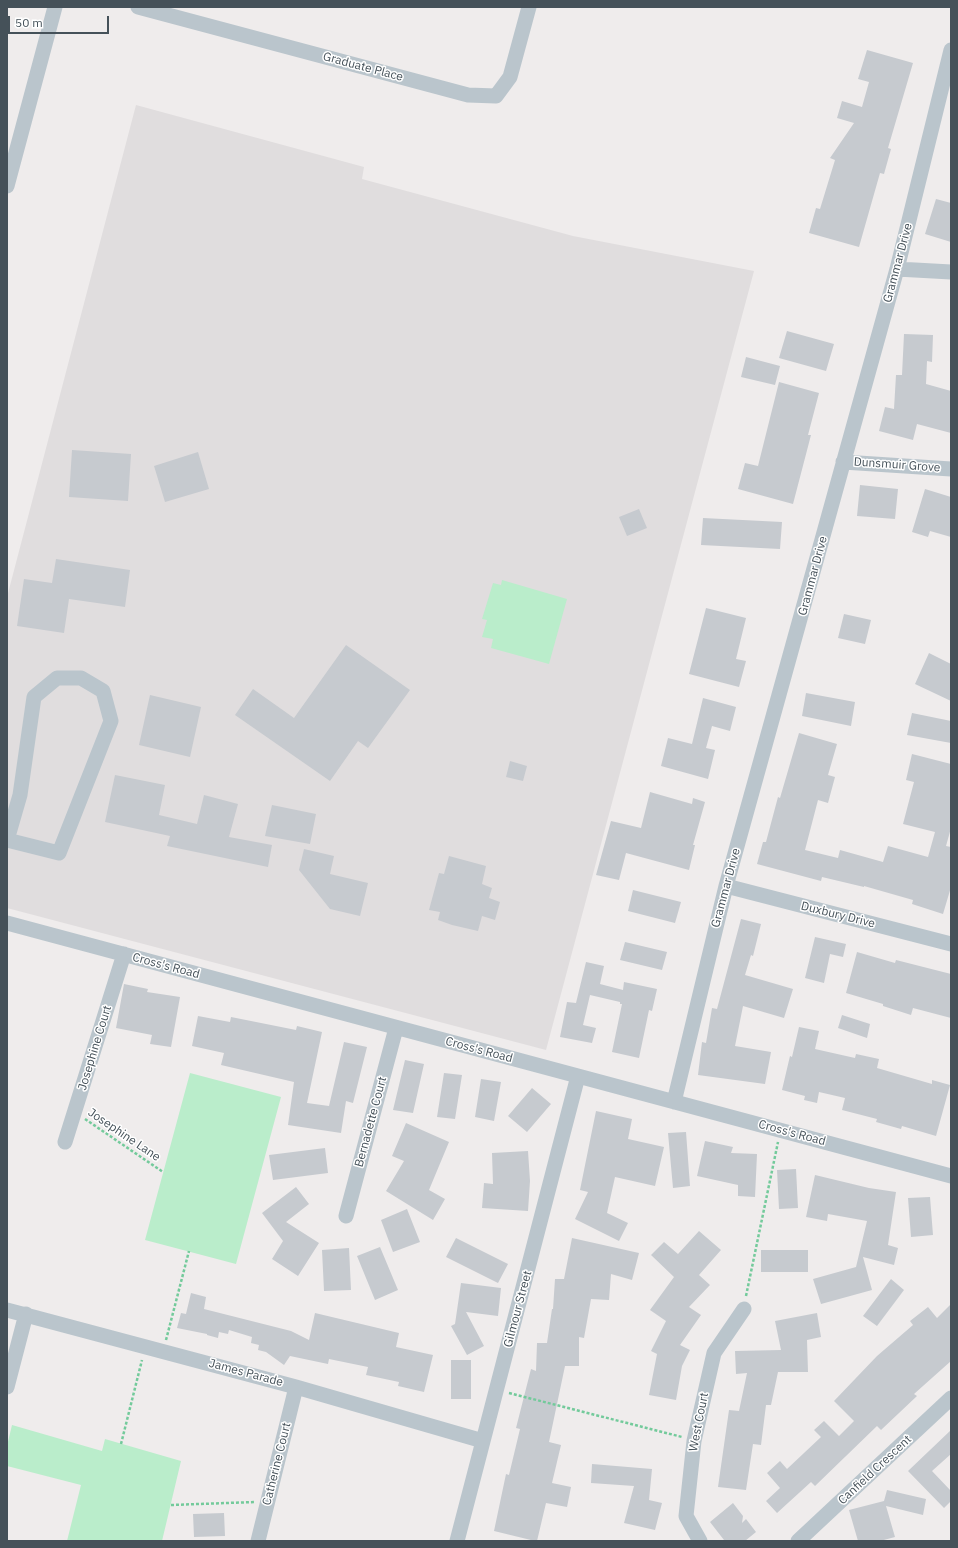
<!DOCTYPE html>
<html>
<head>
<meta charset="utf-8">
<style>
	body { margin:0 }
	#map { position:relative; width:958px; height:1548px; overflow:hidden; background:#efecec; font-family:"IBM Plex Sans",sans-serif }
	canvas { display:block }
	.frame { position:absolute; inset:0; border:8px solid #455159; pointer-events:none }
	.scale { position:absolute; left:8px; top:16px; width:101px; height:18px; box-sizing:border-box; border:2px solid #455159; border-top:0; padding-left:5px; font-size:12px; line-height:14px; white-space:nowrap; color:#455159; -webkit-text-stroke:3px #fff; paint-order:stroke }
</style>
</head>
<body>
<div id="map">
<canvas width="958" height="1548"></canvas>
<div class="frame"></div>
<div class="scale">50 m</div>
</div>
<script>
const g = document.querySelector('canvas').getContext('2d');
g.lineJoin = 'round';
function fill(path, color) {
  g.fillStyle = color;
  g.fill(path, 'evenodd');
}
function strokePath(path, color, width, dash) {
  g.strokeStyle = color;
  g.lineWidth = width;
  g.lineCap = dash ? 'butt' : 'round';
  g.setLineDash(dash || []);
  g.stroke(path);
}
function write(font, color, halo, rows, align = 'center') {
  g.font = font + ' "IBM Plex Sans",sans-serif';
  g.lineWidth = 3;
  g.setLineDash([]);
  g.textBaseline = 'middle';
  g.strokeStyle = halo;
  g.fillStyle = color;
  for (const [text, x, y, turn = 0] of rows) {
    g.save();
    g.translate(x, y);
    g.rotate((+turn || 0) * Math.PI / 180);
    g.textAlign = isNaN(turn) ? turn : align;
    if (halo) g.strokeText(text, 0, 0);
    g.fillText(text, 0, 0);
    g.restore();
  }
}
fill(new Path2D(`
	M136 105 364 167 362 179 573 236 754 271 546 1050 7 908V597Z`), '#e0ddde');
fill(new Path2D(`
	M502 580 567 599 549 664 491 648 493 639 482 637 487 620 482 619 493 583 501 585Z
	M190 1073 281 1097 236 1264 145 1240Z
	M12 1425 102 1451 105 1439 181 1461 162 1541H67L81 1485 7 1466V1446Z`), '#baedcb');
fill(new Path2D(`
	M867 50 913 63 888 148 891 149 884 174 880 173 859 247 809 233 816 208 820 209 835 160 830 158 854 123 837 118 842 101 862 107 869 82 858 79Z
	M936 199 951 203V242L925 234Z
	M787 331 834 344 826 371 779 358Z
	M904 334 933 335 932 362 927 361 926 384 951 391V433L917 424 913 440 879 431 885 407 894 409 896 375H902Z
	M746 357 780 366 775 385 741 377Z
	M779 382 819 393 808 435H811L793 504 738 489 745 463 758 466Z
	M72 450 131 454 128 501 69 497Z
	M198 452 209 489 165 502 154 466Z
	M860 485 898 489 895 519 857 516Z
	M925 489 951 497V537L930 531 928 537 912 532Z
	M639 509 647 528 627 536 619 517Z
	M703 518 782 522 780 549 701 545Z
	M56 559 130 570 125 607 69 599 64 633 17 626 24 579 52 583Z
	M706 608 746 618 736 659 746 661 739 687 689 674Z
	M844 614 871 620 865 644 838 638Z
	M346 645 410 690 368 748 358 741 330 781 235 715 253 689 294 718Z
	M929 653 951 664V701L915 684Z
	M806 693 855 702 851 726 802 716Z
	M150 695 201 707 190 757 139 745Z
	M703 698 736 707 730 731 712 726 706 748 715 750 708 779 661 766 668 738 692 744Z
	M912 713 951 721V743L907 735Z
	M799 733 837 744 828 775 835 777 828 803 818 800 805 850 838 858 840 850 883 862 888 846 928 857 935 832 903 824 914 782 906 780 912 754 951 764V828L946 846 951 847V887L943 914 912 904 913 900 864 886V887L822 877 821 881 757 864 763 842H766L778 797 780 798Z
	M510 761 527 766 523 781 506 777Z
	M115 775 165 785 159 815 197 824 204 795 238 804 229 837 272 845 268 867 167 846 170 836 105 822Z
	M650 792 692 804 693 798 705 802 693 845H695L689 870 626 853 619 880 596 875 611 821 641 828Z
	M272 805 316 814 310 844 265 836Z
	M304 849 334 856 330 874 368 883 360 916 330 909 299 870Z
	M449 856 486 866 482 884 492 888 489 898 500 902 495 920 482 916 478 931 452 925 438 920 440 912 429 910 439 873 444 874Z
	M633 890 681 902 675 923 628 911Z
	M741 919 761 924 753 956 751 955 745 975 793 989 784 1018 743 1006 735 1046 771 1052 765 1084 698 1075 702 1042 706 1043 712 1008 717 1009Z
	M815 937 846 944 843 957 830 954 824 983 805 978Z
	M625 942 667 952 662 970 620 960Z
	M857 952 895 963 896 960 951 974V1018L913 1008 911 1015 883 1006V1004L846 993Z
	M586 962 604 966 600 984 623 990 624 982 657 989 652 1011 649 1010 639 1058 612 1052 622 1004H620V1002L590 995 583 1025 596 1028 592 1043 560 1037 567 1002 576 1003Z
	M124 984 148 989 147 992 180 997 171 1047 150 1044 152 1035 116 1028Z
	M842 1015 870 1024 867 1038 838 1028Z
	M198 1016 230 1022 231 1017 296 1030 297 1026 322 1032 307 1103 329 1106 344 1042 367 1047 353 1103 346 1101 341 1133 288 1125 294 1082 221 1065 224 1053 192 1046Z
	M799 1027 819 1031 815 1049 855 1058 856 1054 879 1059 877 1068 932 1084V1080L950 1085 936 1136 902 1126 901 1129 876 1122 877 1119 842 1110 845 1098 819 1092 817 1103 804 1100 805 1096 782 1090 790 1056 792 1057Z
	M405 1060 424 1064 413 1113 393 1110Z
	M444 1073 462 1075 455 1119 437 1117Z
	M481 1079 501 1082 494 1121 475 1117Z
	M532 1088 551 1104 527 1132 508 1116Z
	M596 1111 632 1119 628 1139 664 1147 655 1186 615 1177 607 1213 628 1223 619 1241 575 1219 588 1192 580 1190Z
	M406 1123 449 1142 429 1190 445 1199 433 1220 386 1191 404 1161 392 1156Z
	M686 1132 690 1186 673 1188 668 1133Z
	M705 1141 733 1147 731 1153 757 1154 755 1197 738 1196V1185L697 1176Z
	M325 1148 328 1173 273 1180 269 1155Z
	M528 1151 530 1181 528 1211 482 1208 484 1183 493 1184 492 1153Z
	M796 1169 798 1208 779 1209 777 1170Z
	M815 1175 869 1188 896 1192 888 1245 898 1248 894 1265 863 1257 872 1290 821 1304 813 1279 856 1267 867 1221 828 1214 827 1221 806 1217Z
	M296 1187 309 1204 286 1222 319 1243 298 1276 272 1259 283 1241 262 1213Z
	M930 1197 933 1235 911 1237 908 1198Z
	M407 1209 420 1242 393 1252 381 1220Z
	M699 1231 721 1250 699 1275 710 1285 689 1307 701 1315 680 1345 690 1350 682 1366 676 1400 649 1395 657 1354 651 1351 666 1321 650 1310 674 1277 651 1255 664 1242 678 1254Z
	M456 1238 508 1264 498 1283 446 1257Z
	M572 1238 639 1253 632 1280 611 1274 609 1300 591 1299 584 1338 579 1337V1366H565L549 1442 561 1445 552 1483 571 1487 567 1507 546 1503 537 1541H535L494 1531 506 1474 509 1475 520 1429 516 1428 531 1369 536 1371 537 1343H547L552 1309H553L555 1279H564Z
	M380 1247 398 1290 375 1300 357 1256Z
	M349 1248 351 1290 324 1291 322 1250Z
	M761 1250H808V1272H761Z
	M891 1279 904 1290 877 1326 863 1316Z
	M461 1283 501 1288 498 1316 466 1312 484 1346 467 1355 451 1326 455 1324Z
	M191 1293 206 1297 204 1309 291 1331 309 1340 315 1313 399 1333 396 1347 433 1355 424 1392 398 1386 399 1382 366 1375 368 1367 329 1359 328 1364 290 1356 284 1365 266 1352 258 1350 259 1345 251 1343 252 1337 229 1330 228 1334 219 1332 218 1338 207 1335V1334L177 1328 181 1313 186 1314Z
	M951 1304V1361L914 1394 917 1396 881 1430 877 1426 815 1486 811 1482 777 1513 766 1501 780 1488 767 1473 780 1461 787 1469 821 1437 814 1430 824 1421 839 1436 854 1421 834 1401 877 1356 913 1325 910 1321 928 1307 937 1318Z
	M817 1313 821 1337 807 1340 808 1372H778L771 1405H766L761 1445 753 1444 746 1490 718 1487 729 1410 739 1411 747 1373 736 1374 735 1351 781 1350 775 1321Z
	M451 1360H471V1399H451Z
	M951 1430V1454L932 1471 951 1491V1501L944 1508 908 1471Z
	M592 1464 652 1469 649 1500 662 1503 655 1530 624 1523 634 1486 591 1483Z
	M887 1490 926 1499 923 1515 886 1506 895 1537 880 1541H858L849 1510 884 1501Z
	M733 1503 743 1516 742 1523 746 1519 756 1532 745 1541H723L724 1540 710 1522Z
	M224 1513 225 1536 194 1537 193 1514Z`), '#c6cacf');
strokePath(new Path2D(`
	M85 1119 163 1172
	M746 1296 778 1142
	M166 1340 189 1251
	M509 1393 682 1437
	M121 1444 142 1360
	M171 1505 255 1502`), '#73ca9b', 2.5, [3, 2]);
strokePath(new Path2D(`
	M138 7 468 95 496 96 510 77 529 7
	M7 186 55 7
	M897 269 951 272
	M843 462 951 469
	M7 840 20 795 34 697 57 678H81L103 691 111 721 59 853 7 840
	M726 886 951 944
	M7 923 951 1176
	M674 1102 726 886 897 269 951 50
	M65 1142 124 954
	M346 1216 396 1028
	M7 1310 296 1387 483 1441
	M7 1387 26 1314
	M258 1541 296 1387
	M457 1541 578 1076
	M700 1541 686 1516 694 1441 714 1353 744 1309
	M798 1541 951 1398`), '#bac5cc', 15);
write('12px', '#455159', '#fff', [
	["Graduate Place",363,67,15],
	["Grammar Drive",898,263,-75],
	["Dunsmuir Grove",897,465,4],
	["Grammar Drive",813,576,-75],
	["Grammar Drive",726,888,-75],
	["Duxbury Drive",838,915,14],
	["Cross's Road",166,966,15],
	["Josephine Court",95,1048,-73],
	["Cross's Road",479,1050,15],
	["Bernadette Court",371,1122,-75],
	["Cross's Road",792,1133,15],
	["Josephine Lane",124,1135,34],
	["Gilmour Street",518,1309,-75],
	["James Parade",246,1373,15],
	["West Court",699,1422,-79],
	["Catherine Court",277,1464,-76],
	["Canfield Crescent",875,1470,-43]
]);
</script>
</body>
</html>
